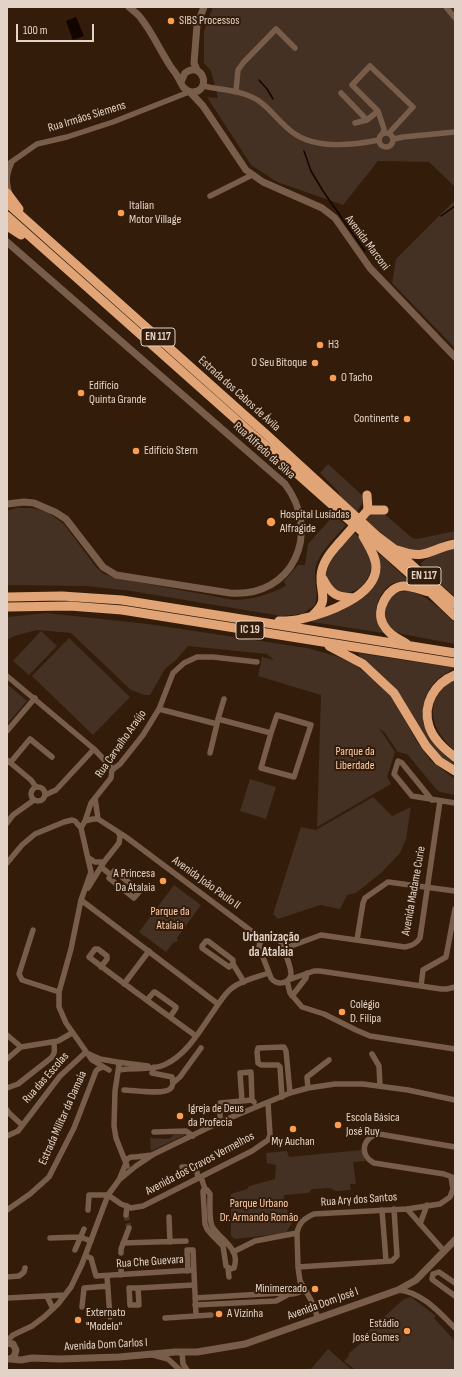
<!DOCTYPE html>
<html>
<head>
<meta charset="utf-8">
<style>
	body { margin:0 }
	#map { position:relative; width:462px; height:1377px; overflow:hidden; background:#331c09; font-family:"Sofia Sans Condensed",sans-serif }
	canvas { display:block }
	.frame { position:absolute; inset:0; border:8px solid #e3d2c7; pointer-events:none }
	.scale { position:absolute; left:16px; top:24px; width:78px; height:18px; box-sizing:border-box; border:2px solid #e3d2c7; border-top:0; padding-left:5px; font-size:12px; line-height:14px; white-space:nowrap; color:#e3d2c7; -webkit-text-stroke:3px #331c09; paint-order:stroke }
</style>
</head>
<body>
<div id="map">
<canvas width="462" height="1377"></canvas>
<div class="frame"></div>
<div class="scale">100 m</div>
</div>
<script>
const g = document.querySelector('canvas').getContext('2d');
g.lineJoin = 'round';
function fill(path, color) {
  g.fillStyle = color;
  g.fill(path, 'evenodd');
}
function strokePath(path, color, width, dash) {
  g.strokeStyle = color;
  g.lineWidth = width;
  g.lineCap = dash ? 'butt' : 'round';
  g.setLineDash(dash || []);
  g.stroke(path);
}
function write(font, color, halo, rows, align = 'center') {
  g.font = font + ' "Sofia Sans Condensed",sans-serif';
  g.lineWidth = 4;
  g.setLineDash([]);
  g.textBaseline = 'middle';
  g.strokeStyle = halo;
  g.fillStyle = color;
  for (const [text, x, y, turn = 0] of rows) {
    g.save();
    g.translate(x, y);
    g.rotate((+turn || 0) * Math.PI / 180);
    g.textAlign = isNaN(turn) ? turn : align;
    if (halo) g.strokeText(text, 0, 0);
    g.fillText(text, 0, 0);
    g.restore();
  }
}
fill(new Path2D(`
	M213 7H455V187L429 162 378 161 343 205 277 182 251 165 207 97 218 98 211 71 204 63V31Z
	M455 200V348L392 283 396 259Z
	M328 464 363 496V502L357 512 342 500 338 491 320 473Z
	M16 508H33L47 512 64 524 96 567 104 574 116 578 234 600C255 599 268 595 286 586L284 581 298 565H305L308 544 334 515 346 525C336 537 316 555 315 571 314 583 319 593 315 605L302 614 281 616 131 591 87 586 7 585V511Z
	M381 511 412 538 417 539 455 531V538C443 540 432 548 420 551 401 555 378 531 364 521L370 514Z
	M354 532C362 541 369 549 371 561 374 578 354 601 336 590 332 588 328 580 325 576L331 558Z
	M455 547V597L423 569 421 563 432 555Z
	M373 548 410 582C406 582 401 581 397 582 391 583 386 588 382 593 373 607 376 619 383 633L306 621 370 587Z
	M408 591C428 595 441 610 455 623V644L402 634 391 629 384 616 388 598 397 592Z
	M46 613 148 624 307 648 336 656 355 665 380 684 390 694 416 740 430 760 455 779V795L440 792 436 789 407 754 398 752 385 733 379 728 395 752 387 777 391 784 317 827 321 695 258 676 262 657 274 660 267 654 188 646 176 660 165 669 150 695H145L131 690 71 633 37 630 14 636 7 640V617Z
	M41 631 57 646 29 675 13 661Z
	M69 638 130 697 93 735 32 676Z
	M358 653 455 668C449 672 442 675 437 680 429 688 424 697 423 708 420 734 437 745 455 761V768L437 754 361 659Z
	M455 679V751C439 736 426 717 437 696 439 693 441 688 444 685 447 683 452 681 455 679Z
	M7 684 27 701 7 724Z
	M250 779 276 787 266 819 240 811Z
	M373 797 392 816 411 807 406 839 400 853 381 873 356 893 347 895 340 909 320 905 278 919 273 914 301 827 316 830Z
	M174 885 201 905 177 938 178 941 173 943 166 952 139 932Z
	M180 1133H183L185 1135 151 1151 150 1138 168 1139 171 1138 173 1135Z
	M362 1150 366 1161 353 1162 356 1184H350L351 1190 336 1191 330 1188 312 1189 308 1193 284 1195 283 1205 286 1207 292 1223 286 1233 235 1239 231 1236V1194L247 1189 249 1186 275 1179 276 1165 267 1163 266 1153 287 1151 289 1157Z
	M411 1297 436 1316 434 1318 455 1341V1370H355L344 1361 349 1356 348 1354 368 1337 365 1334 404 1299Z
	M328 1349 352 1370H310Z`), '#443123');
fill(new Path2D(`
	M76 17 84 36 73 40 66 21Z`), '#130400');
strokePath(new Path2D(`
	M259 80 267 89 273 99
	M304 151 311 171 323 191 365 251
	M441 216 455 206`), '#130400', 1.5);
strokePath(new Path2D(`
	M126 1215 129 1228`), '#4d3726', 5.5, [5.5, 3]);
strokePath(new Path2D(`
	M446 7 455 18
	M203 86C221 90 242 90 259 101 272 110 281 125 295 134 317 149 354 145 379 140
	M236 91 238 70 243 63 276 29 295 48
	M341 93 367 120
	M355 123 367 120 378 111
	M379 140a7 7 0 1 1 14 0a7 7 0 1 1-14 0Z
	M383 133 384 129 378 111 352 85 370 66 413 107 389 133
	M394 139 403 137 455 132
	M7 165 37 144 67 137 113 122 189 92
	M10 195C6 181 6 175 12 162
	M210 196 252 175
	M7 676 94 749 110 766 112 770
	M159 709 213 723 217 724 218 719 271 733 277 715 311 725 294 777 261 768 271 733
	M218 719 224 699
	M7 731 35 698
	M210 753 217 724
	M7 760 31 780 36 787
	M10 763 30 739 52 757
	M31 794a7 7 0 1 1 14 0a7 7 0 1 1-14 0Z
	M45 795 56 790 94 749
	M95 798 98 819
	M432 800 402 763 398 761 394 774 412 796 455 803
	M85 821 91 803 111 778 112 770 120 764 143 735 159 709 173 673 184 663 197 657H213L257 662
	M7 823 13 815 34 800
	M89 858 95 862H104
	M7 863 22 845 35 834 64 822 72 820 75 821 81 828
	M101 867 111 875
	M114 871 140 891 134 898 109 878Z
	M88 888 104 862 119 843 120 836 118 832
	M81 900 218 1004
	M33 930 19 974 22 980 59 992
	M272 935C276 937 278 938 280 941 283 947 292 969 291 975 288 985 276 985 271 978L259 947C260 939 264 935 272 935Z
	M357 940 363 903 365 898 388 882 455 891
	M283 949 321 935 405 947C412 946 416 944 420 938L440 801
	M233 964 229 967 202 948V946L206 941H208L233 960V964L244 982
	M101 967 107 959V956L98 949H95L89 957C124 984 160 1010 196 1036
	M288 980 314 971H320L441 989H447L455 987
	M287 981 290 993 302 1007 324 1014 356 1030 370 1036 455 1049
	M124 984 149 951
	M421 986 423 970 446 957 455 909
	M292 996 306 978 307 973
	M147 1000 154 992H155L176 1007V1008L170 1017
	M7 1035 21 1047
	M89 1054 100 1059 117 1062 119 1065 115 1091 114 1126 116 1138 127 1166
	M372 1054 379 1066 380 1086
	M7 1059 21 1047 58 1041 72 1033
	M117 1062 148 1066
	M109 1070 92 1060 66 1023 59 1007V992L71 949 81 900 91 872 81 828 85 821 93 819H98L126 837 262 939
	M119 1070C134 1067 150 1071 164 1065 187 1055 201 1029 215 1009 220 1002 225 993 232 988 242 980 257 977 269 973
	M173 1083 180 1077 201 1048
	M7 1088 18 1084 51 1058C56 1053 54 1048 54 1042
	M308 1088 307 1077 329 1060
	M124 1090C133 1090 163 1095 170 1089 174 1086 173 1081 172 1077L152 1073 154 1067
	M282 1097 280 1067 278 1065H261L258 1063 257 1052 258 1048 284 1047 286 1051 290 1093
	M242 1101 240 1073 251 1072 252 1100
	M7 1110 9 1113 22 1125
	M220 1122V1103L252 1100 254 1102
	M154 1132 186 1131 193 1136
	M7 1136 18 1131 60 1076 86 1052
	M455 1147 379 1134C362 1137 359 1155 374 1163L444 1174 455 1178
	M126 1162 127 1159 131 1157H135L152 1155
	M182 1167H194L197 1172 198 1178
	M201 1177 205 1189
	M119 1180 136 1166 154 1154 220 1122 290 1093 308 1088 335 1084H363L408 1090 455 1100
	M205 1189 207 1190 210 1194C210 1202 209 1219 212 1226 220 1240 241 1248 234 1268L231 1269 226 1266 223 1246 212 1235 207 1229 205 1224 203 1191Z
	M407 1209 444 1251
	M7 1210 30 1194 49 1177 74 1128 96 1071 98 1069 103 1067
	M88 1210 89 1195H108L121 1204 131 1208 143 1206 252 1151 268 1140 270 1135 268 1103
	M382 1210 386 1261
	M126 1215 127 1206
	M169 1217 170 1242
	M420 1224 427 1205
	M50 1238 80 1237 91 1241
	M123 1243 186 1241
	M75 1250 84 1229
	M233 1252 255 1241 297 1233
	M121 1253V1249L129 1228
	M86 1256 91 1258 96 1276 194 1270
	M121 1263V1275
	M298 1267 392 1261 397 1256 394 1209
	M228 1268 229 1277
	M188 1271 187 1250H193L196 1316
	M433 1274 432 1279 433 1280 455 1296
	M433 1274 439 1272 455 1283
	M107 1276 110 1317
	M7 1277 19 1276 24 1272 25 1268
	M129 1288H138L139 1305H130Z
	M138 1288 194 1285
	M398 1290C422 1292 439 1312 455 1328
	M47 1296 53 1309
	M7 1298 65 1295
	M195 1298 281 1293C289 1296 296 1294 304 1290
	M195 1305 276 1301 287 1295
	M82 1307 84 1288 108 1286
	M165 1318 211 1315
	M318 1318 311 1300 300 1281 298 1267 297 1233C299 1222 305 1218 314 1214L407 1209 440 1204 450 1197 453 1189 451 1177
	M7 1341 13 1335 32 1326 44 1317 58 1304 71 1287 82 1264 108 1195 119 1180 126 1163
	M182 1352 183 1364 187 1370
	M153 1355 168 1359 180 1370`), '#785d4a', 5.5);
strokePath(new Path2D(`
	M129 7C132 10 137 13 140 17 153 33 161 53 173 70 178 75 181 85 184 88 187 91 189 92 193 92 212 91 203 60 185 73L181 82
	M197 70 194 63 197 25 204 7
	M190 92 203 106 246 170 263 182 322 208 335 218 370 268 455 357
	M7 242 285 484C322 533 293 598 230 593L116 575 103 567 66 519 55 512 34 503 24 502 7 504
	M7 1343 13 1344 16 1350 14 1357 9 1359
	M10 1359 21 1360 32 1358 60 1359 119 1357 175 1352H197L245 1344 398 1290 416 1280 455 1240`), '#785d4a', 7);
strokePath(new Path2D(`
	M7 193 19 209
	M7 203 267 435 377 536 393 548 455 604
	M7 216 430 592 455 616
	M7 226 21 235
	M367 495 368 510H384
	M397 550C428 561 428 549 455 544
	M323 579C331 595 337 597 354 598
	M7 597 62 596 122 600 455 653
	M7 607 70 606 122 610 455 663
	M312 616C330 600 320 595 321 576 322 562 331 552 339 543
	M279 621C286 621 294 621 301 619 324 614 376 597 376 567 376 556 368 545 363 536
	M407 644C397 638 388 634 383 624 375 610 388 586 404 586 412 586 421 590 429 592
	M329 646 363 664 394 693 426 746 439 761 455 771
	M455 675C435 683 422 704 429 726 433 739 444 749 455 757`), '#e0a476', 9);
strokePath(new Path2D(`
	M339 543 368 510`), '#e0a476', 9);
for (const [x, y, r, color] of [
	[171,21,4,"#fc9e52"],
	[121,213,4,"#fc9e52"],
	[320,345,4,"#fc9e52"],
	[315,363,4,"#fc9e52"],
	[333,378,4,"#fc9e52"],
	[81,393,4,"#fc9e52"],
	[407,419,4,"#fc9e52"],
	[136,451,4,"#fc9e52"],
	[271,522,5,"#fc9e52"],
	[163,881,4,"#fc9e52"],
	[342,1012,4,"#fc9e52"],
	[180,1116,4,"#fc9e52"],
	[338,1125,4,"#fc9e52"],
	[293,1129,4,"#fc9e52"],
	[315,1289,4,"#fc9e52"],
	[219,1314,4,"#fc9e52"],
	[78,1320,4,"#fc9e52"],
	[407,1331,4,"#fc9e52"]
]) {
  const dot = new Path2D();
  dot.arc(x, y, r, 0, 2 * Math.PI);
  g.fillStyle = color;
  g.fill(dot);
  strokePath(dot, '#331c09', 1.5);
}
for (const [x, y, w] of [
	[158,337,34],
	[424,576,34],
	[250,630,28]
]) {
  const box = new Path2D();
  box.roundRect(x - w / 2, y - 9, w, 18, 3);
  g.fillStyle = '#331c09';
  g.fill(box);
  strokePath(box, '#e3d2c7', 1);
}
write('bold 11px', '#e3d2c7', null, [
	["EN 117",158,337],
	["EN 117",424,576],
	["IC 19",250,630]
]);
write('12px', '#e3d2c7', '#331c09', [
	["SIBS Processos",179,21],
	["Italian",129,206],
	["Motor Village",129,220],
	["H3",328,345],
	["O Seu Bitoque",307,363,"right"],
	["O Tacho",341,378],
	["Edifício",89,386],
	["Quinta Grande",89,400],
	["Continente",399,419,"right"],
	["Edifício Stern",144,451],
	["Hospital Lusíadas",280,515],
	["Alfragide",280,529],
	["A Princesa",155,874,"right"],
	["Da Atalaia",155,888,"right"],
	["Colégio",350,1005],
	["D. Filipa",350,1019],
	["Igreja de Deus",188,1109],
	["da Profecia",188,1123],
	["Escola Básica",346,1118],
	["José Ruy",346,1132],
	["My Auchan",293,1142,"center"],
	["Minimercado",307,1289,"right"],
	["Externato",86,1313],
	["\"Modelo\"",86,1327],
	["A Vizinha",227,1314],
	["Estádio",399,1324,"right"],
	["José Gomes",399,1338,"right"]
], 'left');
write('12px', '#e3d2c7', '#331c09', [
	["Rua Irmãos Siemens",87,117,-17],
	["Avenida Marconi",367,243,53],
	["Estrada dos Cabos de Ávila",239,394,42],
	["Rua Alfredo da Silva",264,451,42],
	["Rua Carvalho Araújo",121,744,-55],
	["Avenida João Paulo II",206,883,36],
	["Avenida Madame Curie",414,891,-80],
	["Rua das Escolas",46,1078,-49],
	["Estrada Militar da Damaia",63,1118,-66],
	["Avenida dos Cravos Vermelhos",200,1164,-28],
	["Rua Ary dos Santos",359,1200,-4],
	["Rua Che Guevara",150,1262,-4],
	["Avenida Dom José I",323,1304,-20],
	["Avenida Dom Carlos I",106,1345,-3]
]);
write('12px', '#ffcfad', '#331c09', [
	["Parque da",355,752],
	["Liberdade",355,766],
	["Parque da",170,912],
	["Atalaia",170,926],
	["Parque Urbano",259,1204],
	["Dr. Armando Romão",259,1218]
]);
write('bold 13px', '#e3d2c7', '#331c09', [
	["Urbanização",271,938],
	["da Atalaia",271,953]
]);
</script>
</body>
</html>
